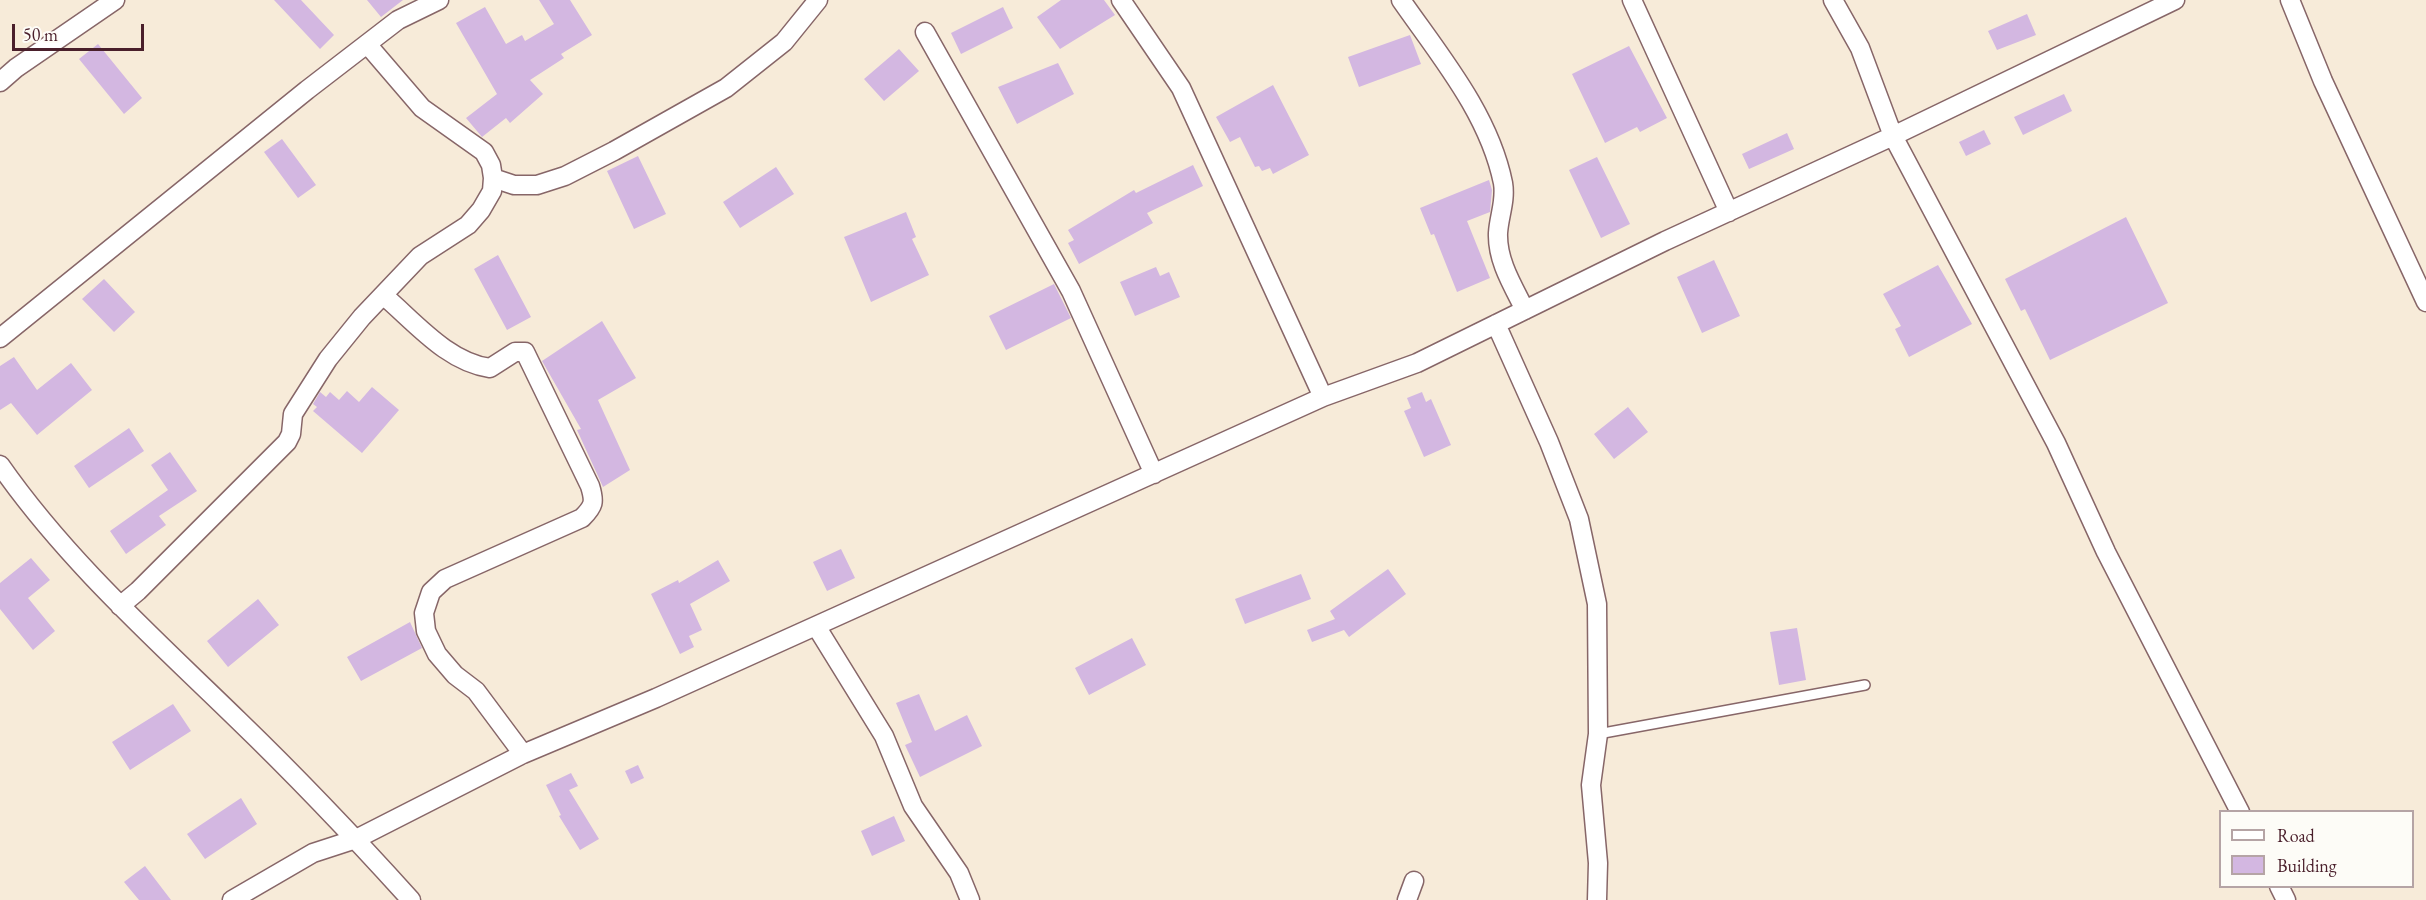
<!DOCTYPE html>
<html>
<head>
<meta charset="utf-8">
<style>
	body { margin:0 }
	#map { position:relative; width:2426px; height:900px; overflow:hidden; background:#f7ebd9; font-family:"EB Garamond",serif }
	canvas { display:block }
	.legend { position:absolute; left:2219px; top:810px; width:195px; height:78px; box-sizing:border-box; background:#fdfcf7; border:2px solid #b5a4a5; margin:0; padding:8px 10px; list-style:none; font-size:18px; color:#4a1f2b }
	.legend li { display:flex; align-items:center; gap:12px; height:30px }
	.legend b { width:30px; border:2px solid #b5a4a5 }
	.scale { position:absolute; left:12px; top:24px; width:132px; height:27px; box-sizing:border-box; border:3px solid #4a1f2b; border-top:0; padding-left:8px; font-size:18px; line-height:21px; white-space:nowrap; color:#4a1f2b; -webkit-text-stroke:4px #fdfcf7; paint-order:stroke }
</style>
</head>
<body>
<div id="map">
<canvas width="2426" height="900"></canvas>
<ul class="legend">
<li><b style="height:8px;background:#fff"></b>Road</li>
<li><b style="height:16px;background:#d3b7e1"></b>Building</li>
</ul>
<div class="scale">50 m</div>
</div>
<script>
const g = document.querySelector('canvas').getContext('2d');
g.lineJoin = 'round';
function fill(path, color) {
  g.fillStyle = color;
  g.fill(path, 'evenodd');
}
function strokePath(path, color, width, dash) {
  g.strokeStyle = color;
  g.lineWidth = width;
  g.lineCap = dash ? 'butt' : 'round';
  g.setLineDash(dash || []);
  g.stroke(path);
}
fill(new Path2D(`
	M274 0H301L334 35 320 49Z
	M367 0H403L381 17Z
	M539 0H570L592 35 561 54 564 58 530 80 543 94 510 123 506 118 482 137 466 118 497 94 456 23 485 7 506 44 522 35 525 41 554 24Z
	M1061 0H1104L1115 15 1060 49 1037 17Z
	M1003 7 1013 28 961 54 951 33Z
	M2027 14 2036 35 1997 50 1988 31Z
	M1410 35 1421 64 1359 87 1348 57Z
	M98 44 142 98 124 114 79 59Z
	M1629 46 1667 118 1640 132 1637 127 1605 143 1572 74Z
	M899 49 919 71 884 101 864 79Z
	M1058 63 1074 94 1017 124 998 87Z
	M1273 85 1309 155 1273 174 1270 168 1262 171 1259 166 1255 167 1240 137 1230 142 1216 117Z
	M2064 94 2072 111 2023 135 2014 117Z
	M1984 130 1991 144 1966 156 1959 142Z
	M1787 133 1794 149 1749 169 1742 154Z
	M282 139 316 185 298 198 264 152Z
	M638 156 666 214 634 229 607 171Z
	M1597 157 1630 224 1601 238 1569 170Z
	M1193 165 1203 186 1147 213 1153 223 1079 264 1068 243 1074 240 1068 230 1134 190 1136 193Z
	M776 167 794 194 740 228 723 202Z
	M1489 180 1492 190 1490 212 1467 221 1490 278 1457 292 1434 234 1431 235 1420 208Z
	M906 212 916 237 912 239 929 275 871 302 844 237Z
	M2126 217 2168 303 2050 360 2025 309 2021 311 2005 279Z
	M498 255 531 317 507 330 474 269Z
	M1714 260 1740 316 1702 333 1677 277Z
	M1938 265 1972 324 1909 357 1895 329 1901 326 1883 294Z
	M1156 267 1160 276 1169 272 1180 297 1135 316 1120 282Z
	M104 279 135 312 114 332 82 299Z
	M1054 284 1071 318 1006 350 989 316Z
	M602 321 636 378 598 400 630 470 603 487 577 430 581 429 542 361Z
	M14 357 37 390 71 363 92 390 37 435 11 403 0 410V366Z
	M372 387 399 410 362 453 313 411 317 407 313 404 320 392 326 397 330 392 339 400 347 391 359 402Z
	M1422 392 1426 402 1431 399 1451 445 1424 457 1404 411 1411 408 1407 398Z
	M1628 407 1648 432 1614 459 1594 434Z
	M129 428 144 451 89 488 74 466Z
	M170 452 197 491 159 516 166 525 126 554 110 531 168 490 151 465Z
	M841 549 855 578 827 591 813 562Z
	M31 558 50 580 28 598 55 631 33 650 0 609V583Z
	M718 560 730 581 690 604 702 630 689 636 694 647 680 654 651 594 678 580 679 583Z
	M1388 569 1406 594 1349 637 1344 630 1312 642 1307 630 1335 619 1330 611Z
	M1301 574 1311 599 1245 624 1235 599Z
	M258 599 279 625 228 667 207 641Z
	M410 622 422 648 361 681 347 657Z
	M1797 628 1806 680 1779 685 1770 632Z
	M1132 638 1146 665 1089 695 1075 668Z
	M919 694 935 731 967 715 982 746 920 777 905 745 912 742 896 703Z
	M173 704 191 731 130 770 112 742Z
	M638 765 644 778 631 784 625 771Z
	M571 773 578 786 569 790 599 839 580 850 559 816 561 815 546 785Z
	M241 798 257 824 205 859 187 834Z
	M894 816 905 841 872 856 861 831Z
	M145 866 171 900H139L124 882Z`), '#d3b7e1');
const service = new Path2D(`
	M1598 734 1865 685`);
const minor = new Path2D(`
	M1121 0 1181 88 1323 397
	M1401 0C1440 56 1489 114 1503 183 1506 201 1499 216 1498 233 1497 261 1513 286 1525 310
	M1632 0 1729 212
	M1833 0 1860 48 1893 136 2056 443 2106 552 2240 812
	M2290 0 2323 81 2426 302
	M925 32 1071 291 1154 474
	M0 82 16 68 115 0
	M493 178 514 185H537L565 176 614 151 726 88 784 42 818 0
	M383 295C415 322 447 362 490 368L515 352H525L590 486C595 502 594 506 582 518L445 579 431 592 424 613 426 631 437 654 455 675 476 691 523 754
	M1496 324 1549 442 1579 519 1597 604 1598 734 1591 785 1598 863 1597 900
	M0 338 307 90 398 20 439 0
	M0 465C67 561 155 639 238 720 298 778 355 838 411 900
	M120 606 138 591 287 442 291 434 293 414 328 359 362 317 420 256 468 225 481 210 492 191 493 178 491 165 484 152 422 108 367 44
	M816 626 884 736 913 806 959 873 970 900
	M2279 886 2286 900
	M232 900 313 853 356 839 523 754 656 698 1323 397 1417 363 1665 241 1893 136 2175 0
	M1407 900 1414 881`);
strokePath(service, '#876668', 12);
strokePath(minor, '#876668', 21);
strokePath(service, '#fff', 9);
strokePath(minor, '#fff', 18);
</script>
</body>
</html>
